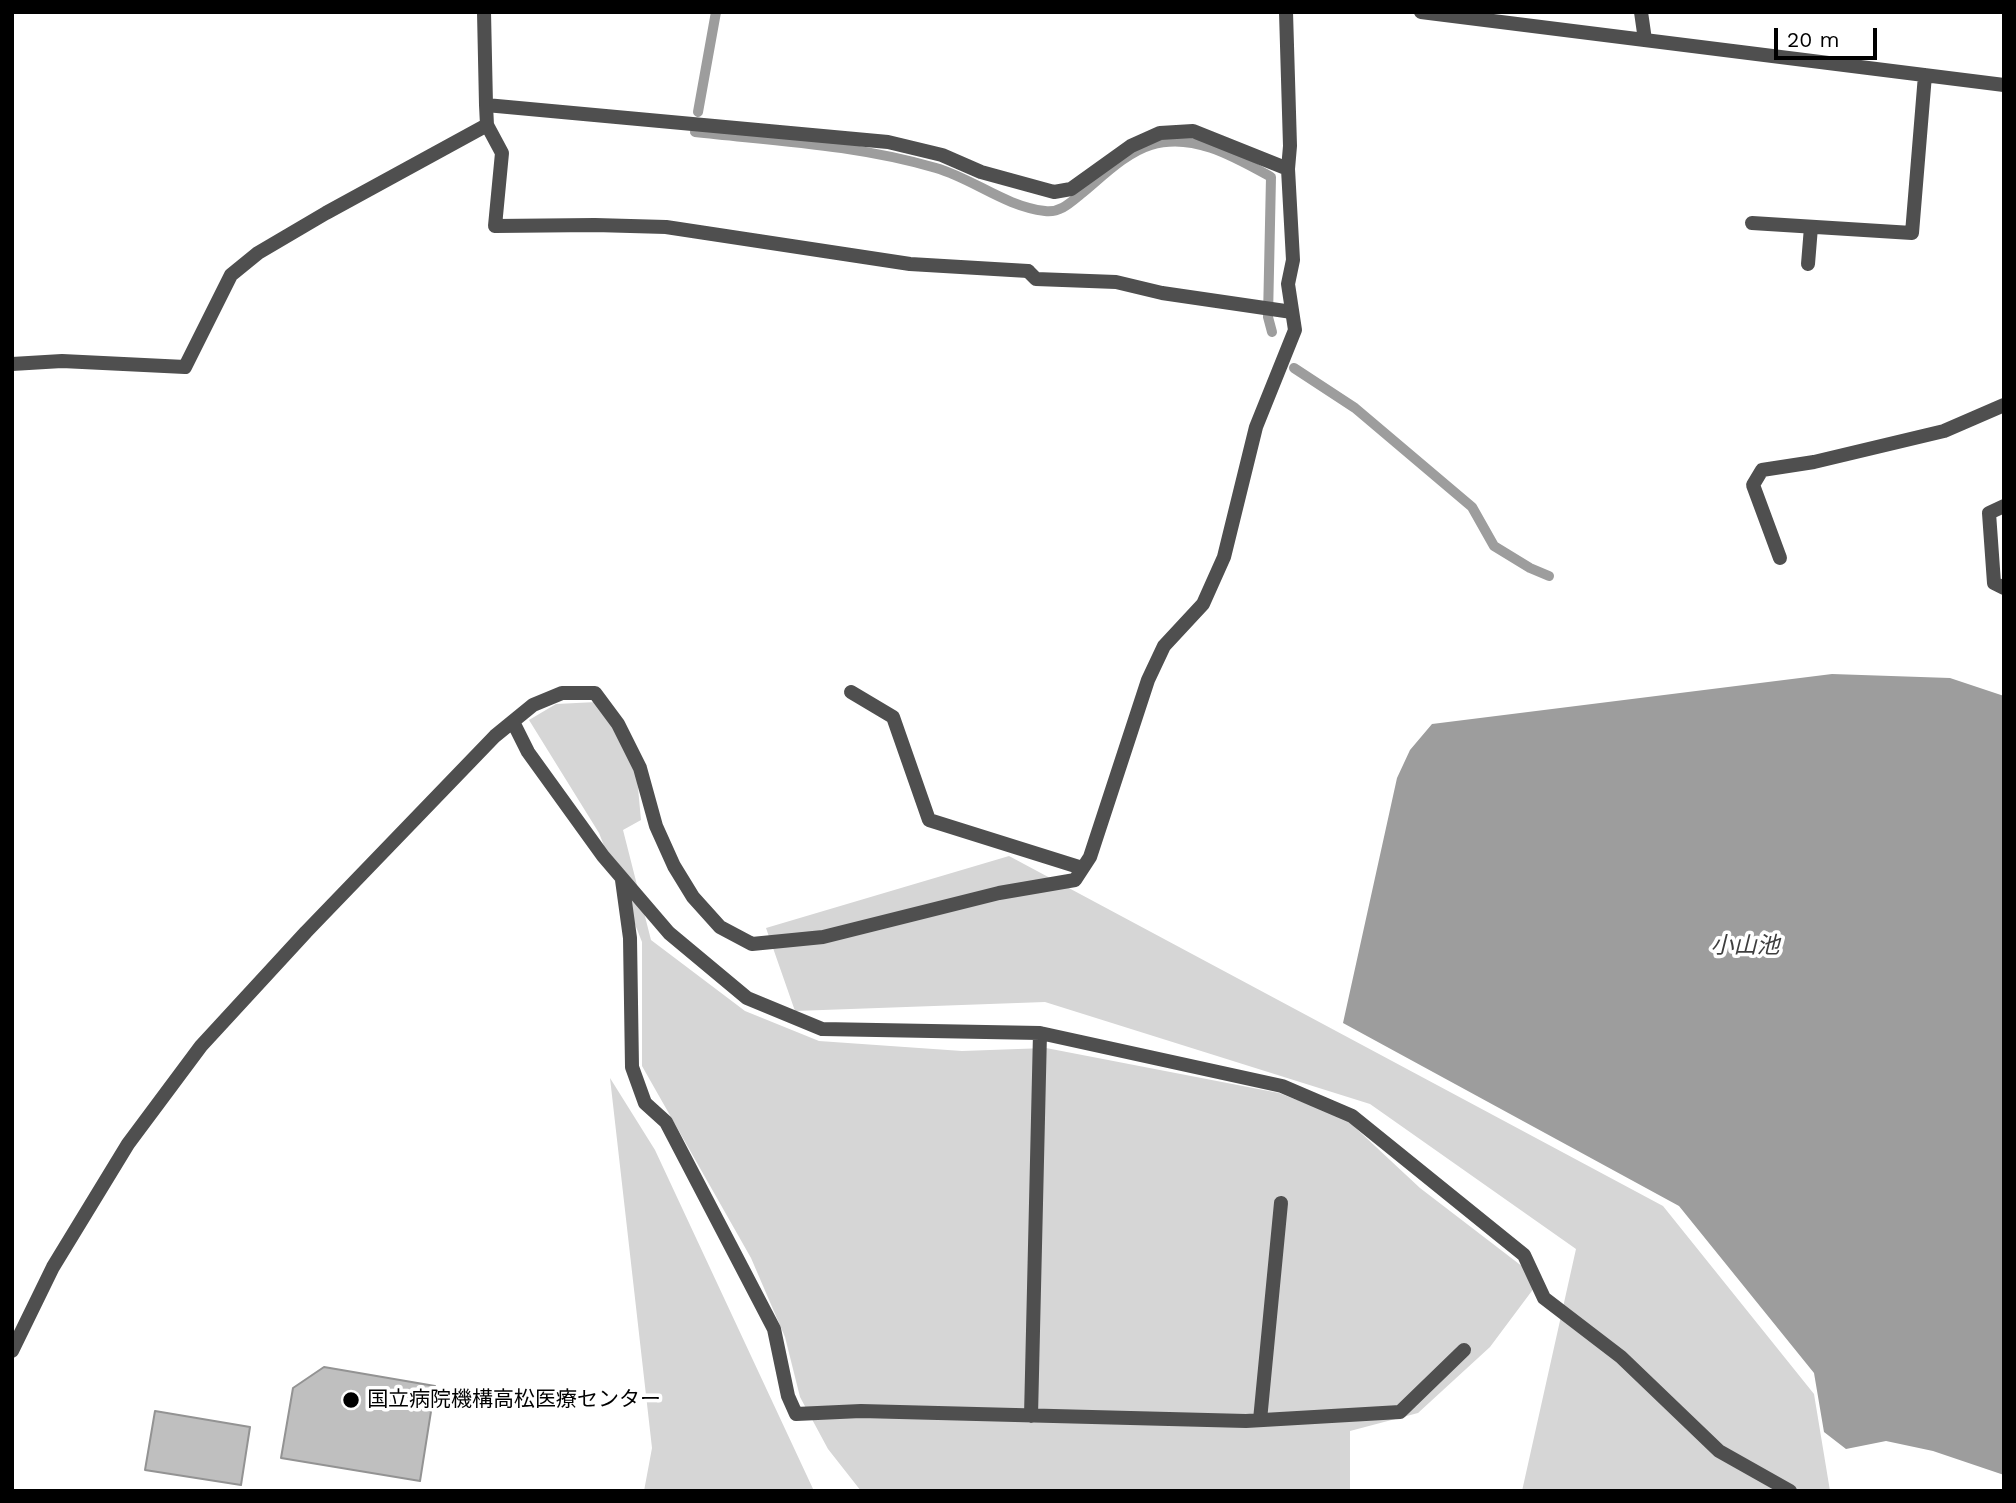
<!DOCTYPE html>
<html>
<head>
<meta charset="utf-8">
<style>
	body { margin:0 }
	#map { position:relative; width:2016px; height:1503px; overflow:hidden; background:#fff; font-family:"Work Sans",sans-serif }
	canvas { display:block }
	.frame { position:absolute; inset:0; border:14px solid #000; pointer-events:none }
	.scale { position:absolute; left:1774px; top:28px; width:103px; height:32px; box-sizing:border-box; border:4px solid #000; border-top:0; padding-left:9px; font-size:21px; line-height:24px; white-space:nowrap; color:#000; -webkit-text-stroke:5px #fff; paint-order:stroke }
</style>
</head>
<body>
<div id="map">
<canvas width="2016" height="1503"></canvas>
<div class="frame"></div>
<div class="scale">20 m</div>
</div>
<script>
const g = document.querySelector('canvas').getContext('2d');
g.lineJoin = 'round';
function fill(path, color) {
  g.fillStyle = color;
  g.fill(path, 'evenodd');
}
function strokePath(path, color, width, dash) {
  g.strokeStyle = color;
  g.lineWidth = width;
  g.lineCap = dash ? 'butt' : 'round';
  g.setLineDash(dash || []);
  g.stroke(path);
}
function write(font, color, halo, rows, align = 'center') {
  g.font = font + ' "Work Sans","Noto Sans JP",sans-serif';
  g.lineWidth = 7;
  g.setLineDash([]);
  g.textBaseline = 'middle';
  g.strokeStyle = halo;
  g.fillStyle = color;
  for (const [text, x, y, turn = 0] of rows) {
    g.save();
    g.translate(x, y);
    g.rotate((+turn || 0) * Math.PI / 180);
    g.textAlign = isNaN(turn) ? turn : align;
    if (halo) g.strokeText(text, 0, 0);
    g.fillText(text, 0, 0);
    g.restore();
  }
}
fill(new Path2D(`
	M597 702 636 766 641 820 623 830 651 940 745 1011 819 1041 962 1051 1046 1048 1279 1093 1346 1119 1420 1188 1540 1280 1490 1347 1418 1413 1350 1431V1491H861L828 1449 800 1397 785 1337 751 1258 642 1066V942L599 833 529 720 556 704Z
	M1009 856 1663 1206 1814 1394 1830 1491H1522L1576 1249 1370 1104 1045 1002 795 1011 766 928Z
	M610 1078 655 1150 814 1491H644L652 1448Z`), '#d6d6d6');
fill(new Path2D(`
	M1832 674 1950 678 2004 696V1475L1933 1451 1886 1441 1846 1449 1824 1432 1814 1373 1679 1206 1343 1023 1397 778 1410 750 1432 724Z`), '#9d9d9d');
strokePath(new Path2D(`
	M698 112 716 12
	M695 132C776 141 858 145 936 168 974 179 1004 206 1045 211 1060 213 1070 203 1081 194 1102 177 1125 153 1151 145 1193 132 1235 157 1271 177L1268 317 1272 332
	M1294 368 1355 408 1472 507 1494 546 1530 568 1549 576`), '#9d9d9d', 10);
const building = new Path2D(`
	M324 1367 435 1386 420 1481 281 1458 293 1388Z
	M155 1411 250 1427 241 1485 145 1470Z`);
fill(building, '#bfbfbf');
strokePath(building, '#939393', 2);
strokePath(new Path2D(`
	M1028 271 1036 279 1116 282 1162 293 1292 312`), '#4f4f4f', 14);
strokePath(new Path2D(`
	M484 12 486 105 888 142 942 155 981 172 1054 192 1071 189 1131 146 1160 133 1193 131 1288 169
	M1421 12 2004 85
	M1641 12 1645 40
	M486 105 487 125 502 153 495 226 595 225 666 227 910 264 1028 271
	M1752 223 1912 233 1925 75
	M1808 264 1811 227
	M12 364 62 361 185 367 231 275 258 253 326 213 487 125
	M2004 506 1989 513 1994 583 2004 588
	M1780 558 1753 485 1762 470 1814 462 1944 431 2004 405
	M851 692 893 717 929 820 1082 868
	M513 722 528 752 603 856 669 933 747 998 822 1029 1040 1033 1282 1086 1352 1116 1524 1255 1544 1298 1621 1357 1719 1451 1790 1491
	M622 880 630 938 632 1067 645 1103 666 1122 774 1329 788 1396 796 1414 861 1411 1246 1421 1400 1412 1464 1350
	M12 1351 53 1267 128 1144 201 1046 306 932 495 736 533 705 562 693H595L618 724 640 768 656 826 674 866 693 897 720 927 752 944 823 937 999 893 1075 880 1090 857 1148 680 1164 646 1203 604 1224 557 1256 427 1295 330 1288 284 1293 260 1288 169 1290 146 1286 12
	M1031 1416 1040 1033
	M1260 1420 1281 1203`), '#4f4f4f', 14);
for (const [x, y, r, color] of [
	[351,1400,9,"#000"]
]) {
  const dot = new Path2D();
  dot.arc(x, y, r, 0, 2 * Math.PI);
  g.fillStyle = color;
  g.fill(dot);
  strokePath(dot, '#fff', 2.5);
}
write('21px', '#000', '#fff', [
	["国立病院機構高松医療センター",367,1400]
], 'left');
write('italic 23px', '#3e3e3e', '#fff', [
	["小山池",1745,946]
]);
</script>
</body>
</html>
